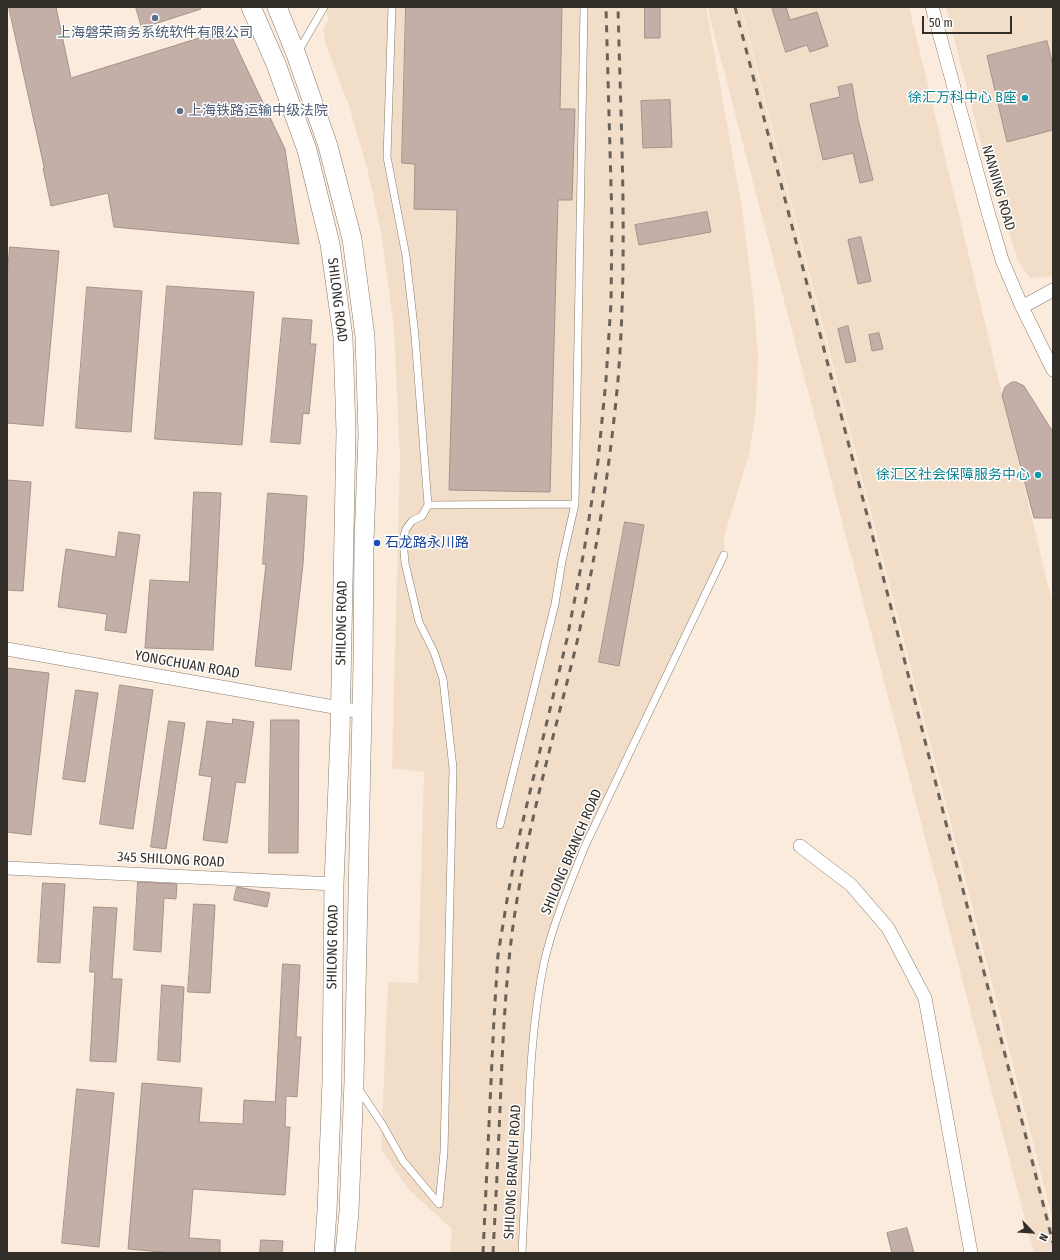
<!DOCTYPE html>
<html>
<head>
<meta charset="utf-8">
<style>
	body { margin:0 }
	#map { position:relative; width:1060px; height:1260px; overflow:hidden; background:#fbebdc; font-family:"Fira Sans Condensed",sans-serif }
	canvas { display:block }
	.frame { position:absolute; inset:0; border:8px solid #332e28; pointer-events:none }
	.north { position:absolute; left:1012px; top:1212px; width:40px; height:40px; -webkit-text-stroke:3px #fff; paint-order:stroke; rotate:115deg; font-size:11px; font-weight:700; line-height:16px; text-align:center; color:#332e28 }
	.north::after { content:''; display:block; margin:auto; width:14px; height:18px; background:#332e28; clip-path:polygon(50% 0,100% 100%,50% 72%,0 100%) }
	.scale { position:absolute; left:922px; top:16px; width:90px; height:18px; box-sizing:border-box; border:2px solid #332e28; border-top:0; padding-left:5px; font-size:12px; line-height:14px; white-space:nowrap; color:#332e28; -webkit-text-stroke:3px #fff; paint-order:stroke }
</style>
</head>
<body>
<div id="map">
<canvas width="1060" height="1260"></canvas>
<div class="frame"></div>
<div class="north">N</div>
<div class="scale">50 m</div>
</div>
<script>
const g = document.querySelector('canvas').getContext('2d');
g.lineJoin = 'round';
function fill(path, color) {
  g.fillStyle = color;
  g.fill(path, 'evenodd');
}
function strokePath(path, color, width, dash) {
  g.strokeStyle = color;
  g.lineWidth = width;
  g.lineCap = dash ? 'butt' : 'round';
  g.setLineDash(dash || []);
  g.stroke(path);
}
function write(font, color, halo, rows, align = 'center') {
  g.font = font + ' "Fira Sans Condensed","Noto Sans SC",sans-serif';
  g.lineWidth = 3;
  g.setLineDash([]);
  g.textBaseline = 'middle';
  g.strokeStyle = halo;
  g.fillStyle = color;
  for (const [text, x, y, turn = 0] of rows) {
    g.save();
    g.translate(x, y);
    g.rotate((+turn || 0) * Math.PI / 180);
    g.textAlign = isNaN(turn) ? turn : align;
    if (halo) g.strokeText(text, 0, 0);
    g.fillText(text, 0, 0);
    g.restore();
  }
}
fill(new Path2D(`
	M324 7H706L742 208 754 305 758 357 756 409 750 450 724 537V555L585 846 555 924 538 996 522 1253H450L452 1229 409 1190 381 1149 388 982 418 983 424 772 392 768 400 459 394 328 381 232 367 168 349 106 326 45 323 28 329 20Z
	M708 7H740L1053 1232V1253H1034L710 18Z
	M741 7H909L1053 606V1221Z
	M946 7H1053V275L1049 277 1030 278 1018 261 982 147Z`), '#f2ddc8');
const building = new Path2D(`
	M9 7H56L71 78 228 29 285 149 299 244 114 227 108 193 51 206 43 168H44Z
	M136 7H200L201 9 142 28Z
	M406 7H562L560 109H575L572 200H558L550 492 449 490 457 210 414 209 415 164 402 163Z
	M645 7H660V38H645Z
	M772 7H786L790 20 817 12 828 46 810 52 807 45 786 52Z
	M1047 41 1053 66V130L1007 142 987 56Z
	M852 84 858 119 873 180 860 183 853 153 823 160 810 104 840 97 838 87Z
	M670 100 672 147 643 148 641 101Z
	M707 212 711 232 639 245 635 225Z
	M861 237 871 281 858 284 848 240Z
	M10 247 59 251 43 426 7 423V277Z
	M167 286 254 292 242 445 155 439Z
	M87 287 142 291 131 432 76 428Z
	M283 318 312 320 310 344H316L309 414 303 413 300 444 271 442Z
	M848 326 856 361 846 363 838 329Z
	M879 333 883 349 872 351 869 335Z
	M1012 382H1016L1024 386 1053 432V518H1034L1002 395 1005 387Z
	M7 480 31 482 23 591 7 590Z
	M194 492 221 493 213 650 145 648 150 580 189 582Z
	M268 493 307 496 303 564 291 670 255 666 266 564H263Z
	M625 522 644 525 619 666 599 662Z
	M119 532 140 535 126 633 105 630 107 614 58 607 66 549 115 557Z
	M7 668 49 673 31 835 7 832Z
	M120 685 153 690 133 829 100 824Z
	M76 690 98 693 85 782 63 779Z
	M233 719 254 722 245 783 236 782 227 843 203 840 212 777 199 775 207 721 232 724Z
	M271 720H299L298 853H269Z
	M169 721 185 723 166 849 151 847Z
	M138 882 177 884 176 899 164 898 161 952 134 950Z
	M43 883 65 884 60 963 38 962Z
	M237 887 270 893 267 907 234 900Z
	M194 904 215 905 210 993 188 992Z
	M94 907 117 908 112 979H122L116 1062 90 1061 95 972H90Z
	M283 964 300 965 296 1037H301L297 1097 286 1096 285 1127H290L285 1195 193 1189 189 1238 220 1240V1253H173L128 1249 142 1083 202 1088 199 1122 243 1124 244 1100 275 1102Z
	M162 985 184 987 180 1062 158 1060Z
	M77 1089 114 1093 99 1247 62 1243Z
	M907 1228 914 1253H892L887 1233Z
	M261 1240 283 1241 282 1253H260Z`);
fill(building, '#c4afa8');
strokePath(building, '#a5918a', 1);
const service = new Path2D(`
	M392 7 387 157 406 256 415 336 428 505
	M298 52 324 7
	M500 825 555 604 562 561 575 504 584 7
	M358 1088 382 1124 403 1161 439 1204
	M439 1204 444 1152 453 768 443 679 434 652 419 622 405 563 403 539 406 529 412 521 422 516 428 505 575 504
	M522 1253C524 1211 526 1168 528 1126 530 1071 533 1017 544 963 553 923 570 884 585 846L724 555`);
const minor = new Path2D(`
	M932 7 988 212 1002 260 1022 307 1053 370
	M1022 307 1053 290
	M7 649 362 712
	M800 846 851 885 888 928 925 998 971 1253
	M7 868 334 884`);
const secondary = new Path2D(`
	M251 7 276 64 307 150 330 244 343 337 346 432 340 734 334 884 332 1081 327 1211 324 1253
	M277 7 296 54 328 146 352 239 365 336 368 435 364 541 363 664 354 1081 349 1212 345 1253`);
strokePath(service, '#897b6d', 8);
strokePath(minor, '#897b6d', 14);
strokePath(secondary, '#897b6d', 20);
strokePath(service, '#fff', 7);
strokePath(minor, '#fff', 13);
strokePath(secondary, '#fff', 19);
strokePath(new Path2D(`
	M735 7 886 588 1053 1243
	M483 1253 494 1018 498 955 508 894 520 833 567 639 584 551 598 461 606 380 611 303 612 221 606 7
	M493 1253C496 1196 499 1139 501 1083 504 1019 507 956 518 894 532 809 557 725 577 642 596 556 610 467 618 380 628 256 621 131 618 7`), '#6a6259', 3, [7, 7]);
for (const [x, y, r, color] of [
	[155,18,4,"#5c6f8a"],
	[1025,98,4,"#0f9aa8"],
	[180,111,4,"#5c6f8a"],
	[1038,475,4,"#0f9aa8"],
	[377,543,4,"#1a4fb4"]
]) {
  const dot = new Path2D();
  dot.arc(x, y, r, 0, 2 * Math.PI);
  g.fillStyle = color;
  g.fill(dot);
  strokePath(dot, '#fff', 1.5);
}
write('14px', '#4e5e75', '#fff', [
	["上海磐荣商务系统软件有限公司",155,33],
	["上海铁路运输中级法院",188,111,"left"]
]);
write('14px', '#0d838f', '#fff', [
	["徐汇万科中心 B座",1017,98],
	["徐汇区社会保障服务中心",1030,475]
], 'right');
write('14px', '#332e28', '#fff', [
	["NANNING ROAD",998,188,74],
	["SHILONG ROAD",337,300,83],
	["SHILONG ROAD",342,623,-89],
	["YONGCHUAN ROAD",187,665,10],
	["SHILONG BRANCH ROAD",572,852,-67],
	["345 SHILONG ROAD",171,860,3],
	["SHILONG ROAD",333,947,-89],
	["SHILONG BRANCH ROAD",513,1172,-87]
]);
write('14px', '#164399', '#fff', [
	["石龙路永川路",385,543]
], 'left');
</script>
</body>
</html>
